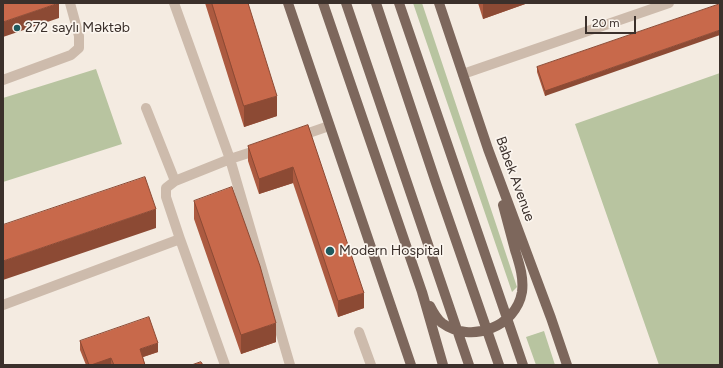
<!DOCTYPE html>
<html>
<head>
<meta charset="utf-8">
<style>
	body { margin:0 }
	#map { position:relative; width:723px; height:368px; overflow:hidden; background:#f4ebe1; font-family:Figtree,sans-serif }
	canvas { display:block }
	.frame { position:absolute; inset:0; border:4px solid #3b302b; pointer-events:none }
	.scale { position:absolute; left:585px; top:16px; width:51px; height:18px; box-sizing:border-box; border:2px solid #3b302b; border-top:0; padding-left:5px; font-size:12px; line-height:14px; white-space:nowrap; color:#3b302b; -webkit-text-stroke:3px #fbf5ee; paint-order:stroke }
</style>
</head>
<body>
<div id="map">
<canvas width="723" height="368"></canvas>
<div class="frame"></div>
<div class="scale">20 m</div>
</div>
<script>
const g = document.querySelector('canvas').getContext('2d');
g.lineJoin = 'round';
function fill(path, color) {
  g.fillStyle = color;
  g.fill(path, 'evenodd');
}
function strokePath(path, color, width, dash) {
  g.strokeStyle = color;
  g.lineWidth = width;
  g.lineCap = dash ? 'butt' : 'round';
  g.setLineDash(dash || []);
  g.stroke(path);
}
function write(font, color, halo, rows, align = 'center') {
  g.font = font + ' Figtree,sans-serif';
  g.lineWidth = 3.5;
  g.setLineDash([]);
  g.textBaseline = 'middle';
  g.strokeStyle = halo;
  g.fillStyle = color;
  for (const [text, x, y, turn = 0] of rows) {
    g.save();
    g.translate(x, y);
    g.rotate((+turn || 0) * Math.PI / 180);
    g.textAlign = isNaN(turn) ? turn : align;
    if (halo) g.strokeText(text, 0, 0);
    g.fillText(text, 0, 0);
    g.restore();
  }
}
fill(new Path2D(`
	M413 3H422L517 287 512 292Z
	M96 69 122 144 3 182V98Z
	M720 73V365H659L575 124Z
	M544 331 555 365H536L526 337Z`), '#b8c4a0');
strokePath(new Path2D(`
	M174 3 230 159 290 365
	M463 74 669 3
	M3 80 71 55 79 48V36L70 3
	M146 108 175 181
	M297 137 329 126
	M180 239 225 365
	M3 305 180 239 166 197V188L175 181 230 159 261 149
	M359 332 371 365`), '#cdbbac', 10);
strokePath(new Path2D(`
	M288 3 411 365
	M323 3 422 292 443 365
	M346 3 469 365
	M376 3 436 183 499 365
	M399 3 523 365
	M439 3 488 149 551 318 567 365
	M430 306C433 312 437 319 442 323 471 344 516 327 522 292 524 277 519 263 515 250 511 235 507 220 503 205`), '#7d675c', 10);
fill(new Path2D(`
	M205 3H248L277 116 244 127Z
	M478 3H528L483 19Z
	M720 4 545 96 537 72V67Z
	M308 125 364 308 338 317 293 183 259 194 248 161V146Z
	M194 201 276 342 241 354 194 219Z
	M80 341 158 352 143 357 145 365H86L80 350Z`), '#ac5a40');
fill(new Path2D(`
	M59 3V18L3 37V22Z
	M486 3H528L483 19V4Z
	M720 30V35L545 96V91Z
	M277 96V116L244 127V106Z
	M293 167V183L259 194V179Z
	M156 209V228L3 280V261Z
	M364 293V308L338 317V301Z
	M276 323V342L241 354V335Z
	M158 343V352L140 358V349Z
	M111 358V365H91Z`), '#8c4a34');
const building = new Path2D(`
	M3 3H59L3 22Z
	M212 3H248L277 96 244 106Z
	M720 4V30L545 91 537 67Z
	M308 125 364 293 338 301 293 167 259 179 248 146Z
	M145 177 156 209 3 261V225Z
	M232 187 260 266 276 323 241 335 194 201Z
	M149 317 158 343 140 349 145 365H114L111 358 91 365H89L80 341Z
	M201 362 203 365H192Z`);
fill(building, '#c8694b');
strokePath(building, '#8c4a34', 1);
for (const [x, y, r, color] of [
	[17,28,4,"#1f5a5e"],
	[330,251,5,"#1f5a5e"]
]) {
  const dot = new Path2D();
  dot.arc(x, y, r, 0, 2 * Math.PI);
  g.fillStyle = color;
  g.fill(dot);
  strokePath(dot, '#fbf5ee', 1.5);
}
write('14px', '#3b302b', '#fbf5ee', [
	["272 saylı Məktəb",25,28],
	["Modern Hospital",339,251]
], 'left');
write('14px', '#3b302b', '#fbf5ee', [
	["Babek Avenue",515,179,70]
]);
</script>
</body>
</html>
